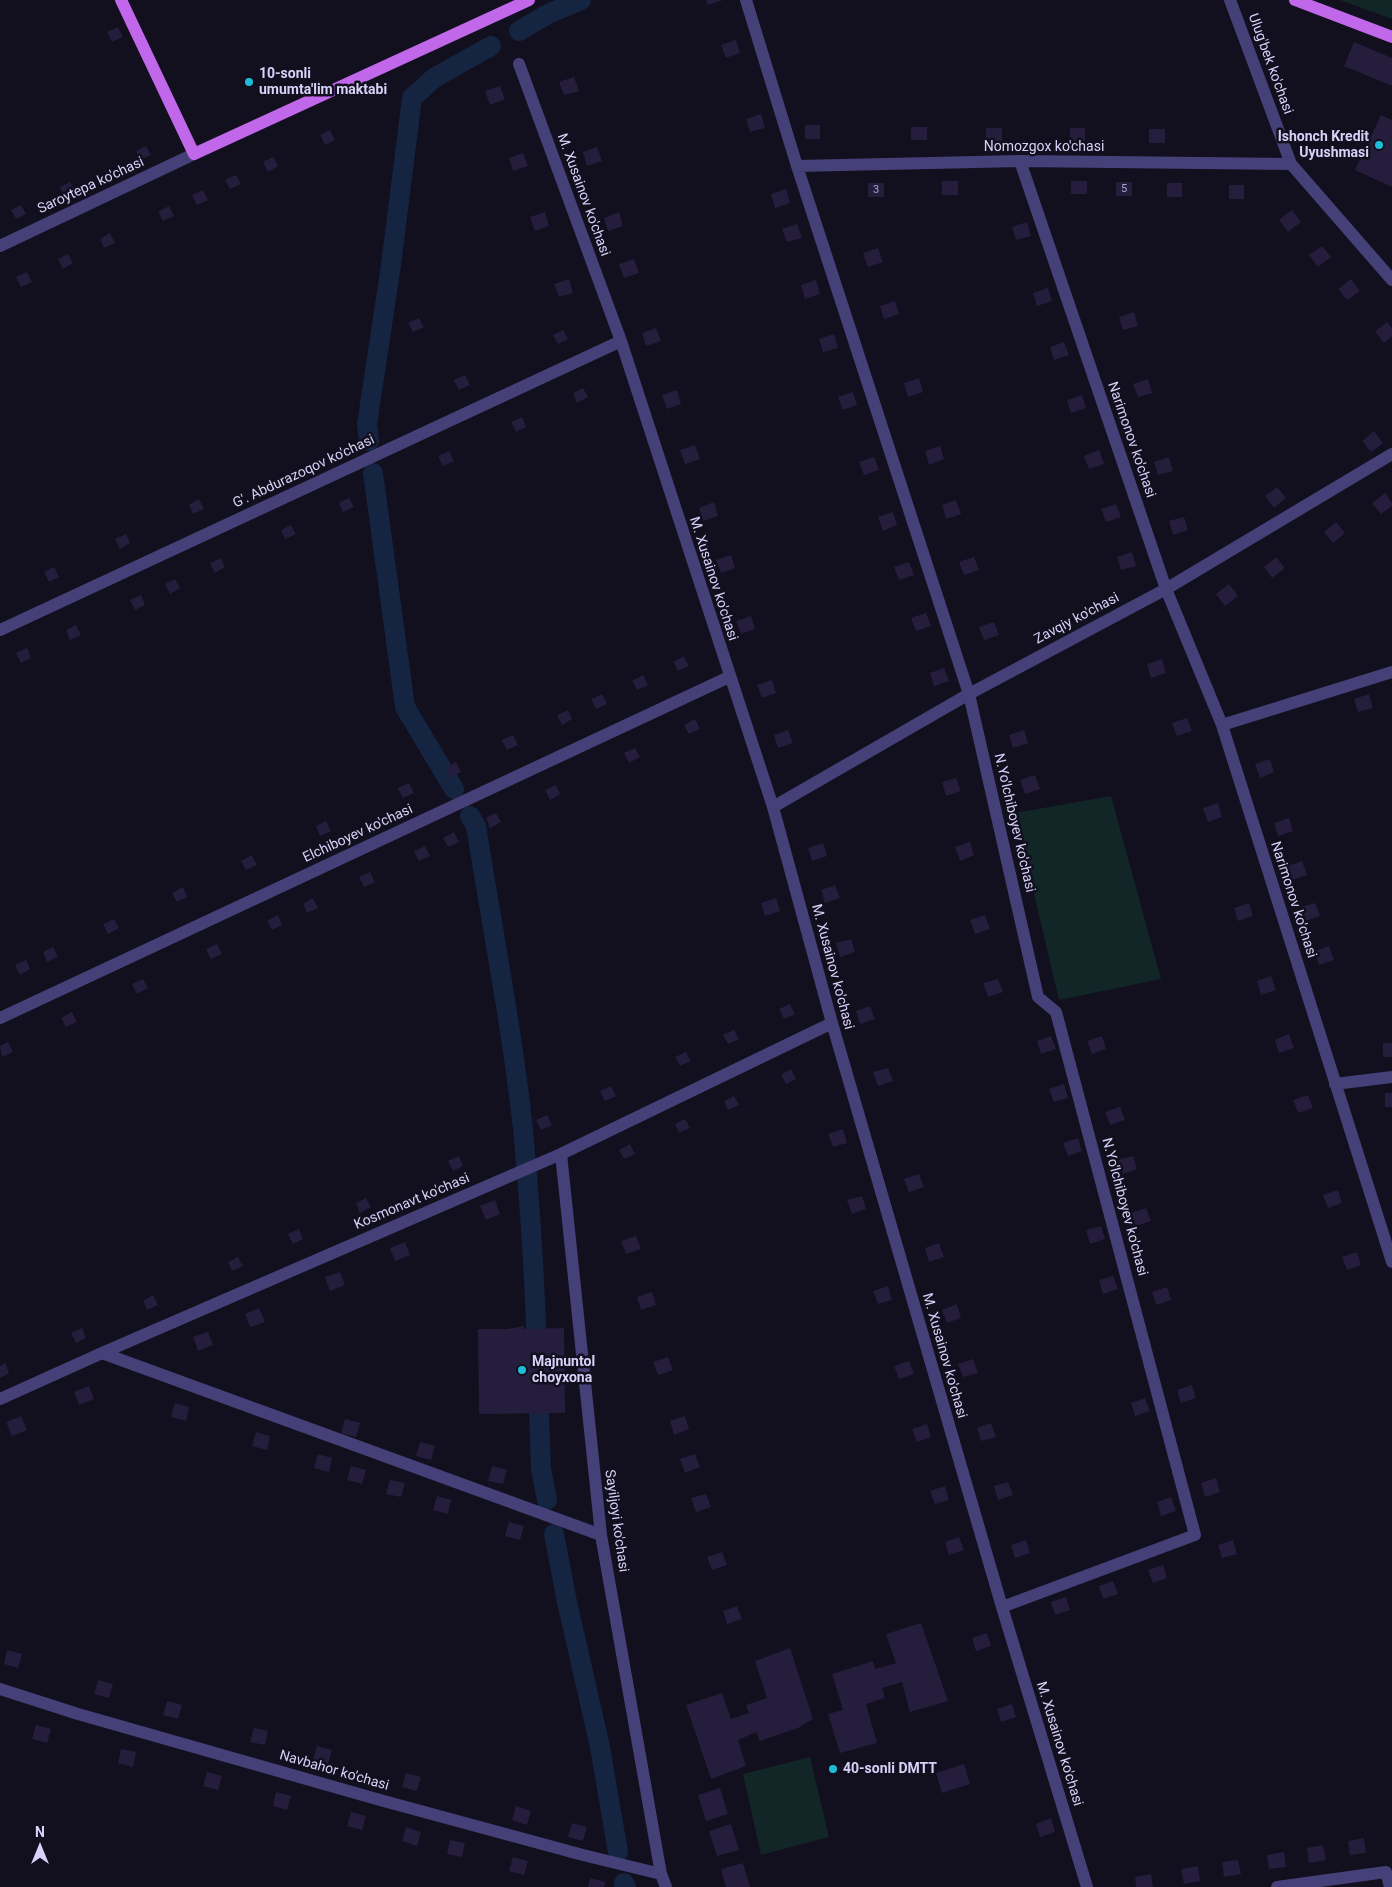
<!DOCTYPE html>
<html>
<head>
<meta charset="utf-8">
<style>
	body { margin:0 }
	#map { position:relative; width:1392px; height:1887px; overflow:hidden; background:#120f1e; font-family:Roboto,sans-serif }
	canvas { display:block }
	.north { position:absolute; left:15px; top:1822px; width:50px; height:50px; -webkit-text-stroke:4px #120f1e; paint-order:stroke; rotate:0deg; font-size:14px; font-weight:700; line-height:20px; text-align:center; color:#d8d2f9 }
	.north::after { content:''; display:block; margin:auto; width:18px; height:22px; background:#d8d2f9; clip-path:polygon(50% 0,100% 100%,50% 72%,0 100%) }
</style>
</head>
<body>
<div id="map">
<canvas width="1392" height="1887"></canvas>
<div class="north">N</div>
</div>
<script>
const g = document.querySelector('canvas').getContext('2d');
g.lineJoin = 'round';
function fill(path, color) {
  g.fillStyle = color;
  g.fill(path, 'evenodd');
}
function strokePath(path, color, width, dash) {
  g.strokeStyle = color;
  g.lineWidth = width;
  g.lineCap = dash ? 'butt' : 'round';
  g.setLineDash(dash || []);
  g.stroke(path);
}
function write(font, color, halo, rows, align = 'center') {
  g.font = font + ' Roboto,sans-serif';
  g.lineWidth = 5;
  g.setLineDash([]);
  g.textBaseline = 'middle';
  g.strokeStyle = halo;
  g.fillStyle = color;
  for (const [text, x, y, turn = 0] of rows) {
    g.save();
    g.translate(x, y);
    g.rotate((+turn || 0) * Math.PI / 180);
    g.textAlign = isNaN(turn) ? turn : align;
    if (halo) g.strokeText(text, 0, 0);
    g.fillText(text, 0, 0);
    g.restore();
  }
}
fill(new Path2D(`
	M1340 0H1392V19Z
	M1111 796 1161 979 1059 1000 1015 813Z
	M810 1757 829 1837 761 1855 743 1774Z`), '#132627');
strokePath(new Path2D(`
	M519 31 548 14 581 0
	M369 441 367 424 390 272 412 98 434 78 491 46
	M373 473 405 707 454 789
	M470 816 476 826C492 927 512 1028 523 1129 530 1205 535 1281 537 1356
	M538 1388 541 1469 547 1500
	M554 1534 567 1602 600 1747 618 1852
	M624 1883 626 1887`), '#152441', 20);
fill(new Path2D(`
	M706 0H723L708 5Z
	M118 27 123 37 112 42 107 32Z
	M736 40 740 53 726 58 721 45Z
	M1354 42 1392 58V86L1344 66Z
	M574 77 579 91 564 95 559 82Z
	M500 86 505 99 490 105 485 91Z
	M761 114 765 128 750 132 746 119Z
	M1381 115 1392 120V187L1355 170Z
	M805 125H820V139H805Z
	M911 127H927V140H911Z
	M986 128H1002V141H986Z
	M1070 128H1085V142H1070Z
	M1149 129H1165V143H1149Z
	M330 130 335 140 325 145 320 135Z
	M146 146 151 155 140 160 136 151Z
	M597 147 602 161 587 166 583 152Z
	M523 153 528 166 513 171 509 158Z
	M273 157 278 166 268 172 263 162Z
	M236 175 241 184 230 189 225 180Z
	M942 181H958V195H942Z
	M1071 181H1087V194H1071Z
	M70 182 75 191 64 197 60 187Z
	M1116 182H1132V196H1116Z
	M868 183H884V197H868Z
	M1167 183H1182V197H1167Z
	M1229 185H1244V199H1229Z
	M786 189 790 203 775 208 771 194Z
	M203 190 208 200 197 205 192 195Z
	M21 205 26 214 16 219 11 210Z
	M169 206 174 216 163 221 158 212Z
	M1292 210 1301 222 1288 232 1279 220Z
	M545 212 549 226 535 231 530 217Z
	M619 212 623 226 608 231 604 218Z
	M1027 222 1031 236 1016 240 1012 227Z
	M797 224 802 238 787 242 782 229Z
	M110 233 115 243 104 248 100 239Z
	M1322 246 1331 257 1318 267 1309 255Z
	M878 248 883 262 868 267 863 253Z
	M68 254 73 263 63 269 58 259Z
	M634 259 639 273 624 278 619 264Z
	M27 272 32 282 21 287 16 277Z
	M569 279 573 293 559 297 554 284Z
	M1351 279 1360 291 1347 300 1338 289Z
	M816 280 820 294 805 299 801 285Z
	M1048 288 1052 301 1037 306 1033 293Z
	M895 301 899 314 884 319 880 306Z
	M1134 312 1138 326 1123 330 1119 317Z
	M419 318 424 327 413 332 408 323Z
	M1387 322 1392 328V336L1384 343 1375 331Z
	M656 328 661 341 646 346 642 333Z
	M563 330 568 339 558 344 553 335Z
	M834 334 838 348 823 352 819 339Z
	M1064 342 1069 355 1054 360 1050 347Z
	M465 375 470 385 459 390 454 380Z
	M919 378 923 392 908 397 904 383Z
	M1148 379 1152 393 1138 397 1133 384Z
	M583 388 588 397 577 403 573 393Z
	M677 390 681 404 667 409 662 395Z
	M853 392 857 405 843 410 838 397Z
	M1082 395 1086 408 1071 413 1067 400Z
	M522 417 526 427 516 432 511 422Z
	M1374 431 1383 443 1371 452 1362 441Z
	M695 445 700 459 685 464 680 450Z
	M940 446 944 459 929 465 925 451Z
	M1099 450 1104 464 1089 469 1084 456Z
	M449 451 454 461 443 466 438 456Z
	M874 457 879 470 864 475 859 462Z
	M1169 457 1173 471 1158 475 1154 462Z
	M1277 487 1286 498 1274 508 1265 496Z
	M1385 493 1392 503V506L1381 514 1372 503Z
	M349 498 354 507 343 512 339 503Z
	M199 499 204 509 193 514 189 505Z
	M956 500 961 514 946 519 942 505Z
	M714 502 718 516 703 521 699 508Z
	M1116 504 1121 517 1106 522 1101 509Z
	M893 512 897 525 883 531 878 517Z
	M1184 517 1188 530 1173 535 1169 521Z
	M1336 522 1345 533 1333 543 1324 532Z
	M291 525 296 534 285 539 281 530Z
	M126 534 130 543 120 549 115 539Z
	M1132 552 1136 566 1121 570 1117 557Z
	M731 555 735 568 721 573 716 560Z
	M974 557 979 570 964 575 959 562Z
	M1276 557 1285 568 1272 578 1264 567Z
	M221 558 225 567 215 573 210 563Z
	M909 562 914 575 899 580 894 567Z
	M54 567 59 577 49 582 44 572Z
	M175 579 180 588 170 594 165 584Z
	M1229 584 1238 596 1225 606 1216 594Z
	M141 595 145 605 135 610 130 600Z
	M926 613 931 626 916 631 911 618Z
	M751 616 755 629 741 634 736 621Z
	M994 622 999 635 984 640 979 627Z
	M76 625 81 635 70 640 66 630Z
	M27 648 31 658 21 663 16 653Z
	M684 656 689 666 678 671 673 662Z
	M1162 659 1166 673 1151 678 1147 664Z
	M944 668 949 681 934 686 930 673Z
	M643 675 648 685 637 690 632 681Z
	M772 680 776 693 762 698 757 685Z
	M602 694 607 704 596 709 591 699Z
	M1369 694 1373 708 1358 712 1354 699Z
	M568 710 572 719 562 725 557 715Z
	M1187 718 1192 731 1177 736 1172 723Z
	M695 719 700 729 689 734 684 725Z
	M788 730 793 743 778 748 774 735Z
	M1024 730 1028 743 1013 748 1009 735Z
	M513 735 518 745 507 750 502 740Z
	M635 748 640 757 629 763 624 753Z
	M1270 759 1274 772 1260 778 1255 764Z
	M456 762 461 772 450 777 446 767Z
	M1035 775 1040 789 1025 794 1020 780Z
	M956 778 961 791 946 796 942 782Z
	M409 783 414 793 403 798 398 788Z
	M556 785 560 794 550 800 545 790Z
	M1218 803 1222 817 1208 822 1203 808Z
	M496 813 501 822 490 828 486 818Z
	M1289 818 1293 831 1278 836 1274 823Z
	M326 821 331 831 320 836 316 826Z
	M454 832 459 842 448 847 443 838Z
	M970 842 974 855 960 861 955 847Z
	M823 843 827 856 812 861 808 848Z
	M425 846 430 856 419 861 414 851Z
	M252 855 257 865 246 870 241 861Z
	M1302 861 1307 875 1292 880 1288 866Z
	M370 872 375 882 364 887 359 877Z
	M835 885 840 898 825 903 821 890Z
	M183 887 187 897 177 902 172 893Z
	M313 898 318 908 307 913 303 904Z
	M776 898 780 911 765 916 761 903Z
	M1249 903 1253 916 1238 921 1234 908Z
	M1315 903 1320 916 1305 921 1301 907Z
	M278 915 282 925 272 930 267 921Z
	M985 915 990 929 975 934 970 920Z
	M114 919 119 928 108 934 103 924Z
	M851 939 855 952 840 957 836 943Z
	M217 944 222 954 211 959 206 949Z
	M1329 946 1334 960 1319 965 1315 951Z
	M53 947 58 957 47 962 43 952Z
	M26 960 30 969 20 975 15 965Z
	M1271 976 1276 990 1261 995 1257 981Z
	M143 979 148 988 137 994 132 984Z
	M998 979 1003 992 988 997 983 983Z
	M790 1004 795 1014 784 1019 779 1009Z
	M870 1006 875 1019 860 1024 856 1011Z
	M72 1012 77 1022 66 1027 61 1018Z
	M734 1030 739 1039 728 1044 723 1035Z
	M1289 1034 1294 1048 1279 1053 1275 1040Z
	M1051 1036 1056 1049 1041 1054 1037 1041Z
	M1102 1036 1106 1049 1092 1054 1087 1041Z
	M8 1042 13 1052 2 1057 0 1046Z
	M1383 1043H1392V1057H1383Z
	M686 1052 691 1061 680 1066 675 1057Z
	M888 1068 893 1081 878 1086 873 1072Z
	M791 1069 796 1079 786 1084 781 1075Z
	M1064 1084 1068 1098 1054 1102 1049 1089Z
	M611 1086 616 1096 605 1101 600 1091Z
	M1385 1093H1392V1107H1385Z
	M1308 1095 1313 1108 1298 1113 1293 1100Z
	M734 1096 739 1105 728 1110 724 1101Z
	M1120 1107 1125 1120 1110 1125 1105 1112Z
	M547 1115 552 1125 541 1130 536 1120Z
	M685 1119 690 1128 679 1133 675 1124Z
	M843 1129 847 1143 833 1147 828 1134Z
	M1078 1138 1082 1151 1068 1156 1063 1143Z
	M630 1144 635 1154 624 1159 619 1150Z
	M459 1156 463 1166 453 1171 448 1161Z
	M1133 1156 1137 1169 1123 1174 1118 1160Z
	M919 1174 924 1187 909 1192 904 1179Z
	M1338 1190 1342 1203 1328 1208 1323 1195Z
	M862 1196 866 1209 852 1214 847 1200Z
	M366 1198 371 1207 360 1213 356 1203Z
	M495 1200 500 1214 486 1220 480 1206Z
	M1146 1208 1151 1221 1136 1226 1131 1213Z
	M1101 1226 1105 1239 1090 1244 1086 1230Z
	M299 1229 303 1239 293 1244 288 1234Z
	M636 1236 641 1249 626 1254 621 1241Z
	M405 1242 410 1255 395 1261 390 1248Z
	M939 1243 944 1257 929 1262 925 1248Z
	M1357 1252 1361 1265 1347 1270 1342 1257Z
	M238 1257 243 1266 232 1271 228 1262Z
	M340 1272 345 1285 330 1291 325 1277Z
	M1113 1276 1118 1289 1103 1294 1099 1280Z
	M888 1286 892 1300 878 1304 873 1291Z
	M1167 1287 1171 1300 1156 1305 1152 1292Z
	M652 1292 656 1305 641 1310 637 1297Z
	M153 1295 158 1305 147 1310 143 1301Z
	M957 1304 961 1318 947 1323 942 1310Z
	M259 1308 265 1322 250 1327 245 1314Z
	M524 1326V1329L564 1328 565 1413 479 1414 478 1329H507Z
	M82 1328 86 1338 76 1343 71 1333Z
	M208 1332 213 1345 198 1351 193 1337Z
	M668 1357 673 1370 658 1375 653 1362Z
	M973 1359 978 1373 963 1377 958 1364Z
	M909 1361 914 1374 899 1379 894 1366Z
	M5 1363 9 1373 0 1378V1366Z
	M1192 1385 1196 1398 1181 1403 1177 1390Z
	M89 1386 94 1399 79 1405 74 1392Z
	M1145 1398 1150 1411 1135 1416 1131 1403Z
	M175 1403 189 1407 186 1421 171 1417Z
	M21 1416 27 1430 12 1436 6 1422Z
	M685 1416 689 1429 674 1435 670 1421Z
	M345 1419 360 1423 356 1437 341 1433Z
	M991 1423 996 1437 981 1441 977 1428Z
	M927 1424 931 1437 917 1442 912 1429Z
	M256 1432 270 1436 267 1450 252 1446Z
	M420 1442 435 1446 431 1460 416 1456Z
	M318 1454 332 1458 329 1472 314 1468Z
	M695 1454 700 1467 685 1473 680 1459Z
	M351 1466 366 1470 362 1484 347 1480Z
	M492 1466 507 1470 503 1484 488 1481Z
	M1216 1478 1220 1492 1205 1497 1201 1483Z
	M390 1480 405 1483 401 1497 386 1494Z
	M1008 1482 1013 1495 998 1500 994 1486Z
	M945 1486 949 1500 935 1504 930 1491Z
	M706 1494 711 1507 696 1512 691 1498Z
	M437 1496 451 1500 448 1514 433 1510Z
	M1171 1497 1176 1511 1161 1516 1157 1502Z
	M509 1522 524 1526 520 1540 505 1536Z
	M959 1537 964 1550 949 1555 945 1542Z
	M1026 1540 1030 1553 1015 1558 1011 1545Z
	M1233 1540 1237 1554 1222 1558 1218 1545Z
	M722 1552 727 1565 712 1570 707 1557Z
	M1163 1565 1167 1578 1153 1583 1148 1570Z
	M1113 1581 1118 1594 1103 1599 1099 1586Z
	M1066 1597 1070 1610 1055 1615 1051 1602Z
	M737 1606 742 1619 727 1624 723 1611Z
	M921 1623 948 1701 910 1712 902 1682 882 1688 885 1698 866 1704 877 1743 840 1753 828 1714 843 1710 832 1674 873 1661 875 1669 896 1663 886 1634Z
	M987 1633 991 1646 976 1651 972 1638Z
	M790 1648 813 1719 798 1728 760 1741 756 1732 738 1740 746 1766 711 1779 686 1705 722 1693 731 1719 749 1713 746 1705 767 1698 755 1661Z
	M7 1650 22 1654 18 1668 4 1664Z
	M98 1680 113 1684 109 1698 94 1694Z
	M167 1701 182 1705 178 1719 163 1715Z
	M1012 1704 1016 1717 1001 1722 997 1709Z
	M36 1725 51 1729 47 1743 32 1739Z
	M254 1728 268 1731 265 1745 250 1742Z
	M317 1746 332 1750 328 1764 313 1760Z
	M121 1749 136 1752 133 1767 118 1763Z
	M964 1764 970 1784 942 1793 936 1773Z
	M207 1772 222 1776 218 1790 203 1786Z
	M406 1773 421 1777 417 1791 402 1787Z
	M720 1788 728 1814 706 1821 698 1795Z
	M276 1792 291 1796 287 1810 273 1806Z
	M516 1806 531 1811 527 1825 512 1820Z
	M351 1812 366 1816 362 1830 347 1826Z
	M1051 1818 1055 1832 1040 1837 1036 1824Z
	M572 1823 587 1827 583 1841 568 1837Z
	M731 1824 739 1850 717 1856 709 1831Z
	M406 1827 421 1832 417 1846 402 1841Z
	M1364 1838 1366 1853 1350 1855 1348 1841Z
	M450 1840 465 1843 462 1857 447 1854Z
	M1323 1845 1326 1860 1309 1863 1307 1848Z
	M1284 1852 1286 1867 1269 1869 1267 1855Z
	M513 1857 528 1861 524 1875 509 1871Z
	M1238 1860 1241 1874 1224 1877 1222 1862Z
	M743 1863 750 1887H726L721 1869Z
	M1198 1866 1200 1881 1184 1884 1181 1869Z
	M1151 1874 1153 1887H1136L1135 1877Z
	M590 1878 605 1882 604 1887H588Z`), '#251d3c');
strokePath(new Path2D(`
	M746 0 797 166 969 694 1038 997 1056 1012 1195 1535 1002 1607
	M1230 0 1291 164 1392 280
	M519 64 621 341 773 807 832 1023 1002 1607 1087 1887
	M1020 161 1166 589 1222 725 1392 1262
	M797 166 1020 161 1291 164
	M0 246 194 154
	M0 630 621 341
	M1222 725 1392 672
	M773 807 969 694 1166 589 1392 454
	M0 1018 729 677
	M1335 1084 1392 1077
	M561 1154 601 1535 661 1874 666 1887
	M102 1353 601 1535
	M0 1399 102 1353 561 1154 832 1023
	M0 1689 78 1714 380 1800 583 1855 661 1874
	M1277 1887 1386 1872 1390 1887`), '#454077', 12);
strokePath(new Path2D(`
	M121 0 194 154 529 0
	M1295 0 1392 37`), '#c067ea', 12);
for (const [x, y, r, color] of [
	[249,82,5,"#1dbdd9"],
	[1379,145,5,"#1dbdd9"],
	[522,1370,5,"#1dbdd9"],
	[833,1769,5,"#1dbdd9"]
]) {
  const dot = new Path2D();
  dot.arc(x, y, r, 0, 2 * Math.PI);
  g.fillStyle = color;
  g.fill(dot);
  strokePath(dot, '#120f1e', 2);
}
write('11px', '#aba5ca', null, [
	["5",1124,189],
	["3",876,190]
]);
write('14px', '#d8d2f9', '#120f1e', [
	["Ulug'bek ko'chasi",1270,64,70],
	["Nomozgox ko'chasi",1044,147],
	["Saroytepa ko'chasi",91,186,-25],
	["M. Xusainov ko'chasi",583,195,70],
	["Narimonov ko'chasi",1131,440,71],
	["G'. Abdurazoqov ko'chasi",304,472,-25],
	["M. Xusainov ko'chasi",713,579,72],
	["Zavqiy ko'chasi",1077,619,-28],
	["N.Yo'lchiboyev ko'chasi",1014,823,77],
	["Elchiboyev ko'chasi",358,834,-25],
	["Narimonov ko'chasi",1293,900,72],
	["M. Xusainov ko'chasi",832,967,75],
	["Kosmonavt ko'chasi",412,1202,-23],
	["N.Yo'lchiboyev ko'chasi",1124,1207,75],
	["M. Xusainov ko'chasi",944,1356,74],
	["Sayiljoyi ko'chasi",616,1521,82],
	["M. Xusainov ko'chasi",1059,1744,73],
	["Navbahor ko'chasi",334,1771,16]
]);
write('bold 14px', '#d8d2f9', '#120f1e', [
	["10-sonli",259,74],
	["umumta'lim maktabi",259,90],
	["Ishonch Kredit",1369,137,"right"],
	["Uyushmasi",1369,153,"right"],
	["Majnuntol",532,1362],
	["choyxona",532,1378],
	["40-sonli DMTT",843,1769]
], 'left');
</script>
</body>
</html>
